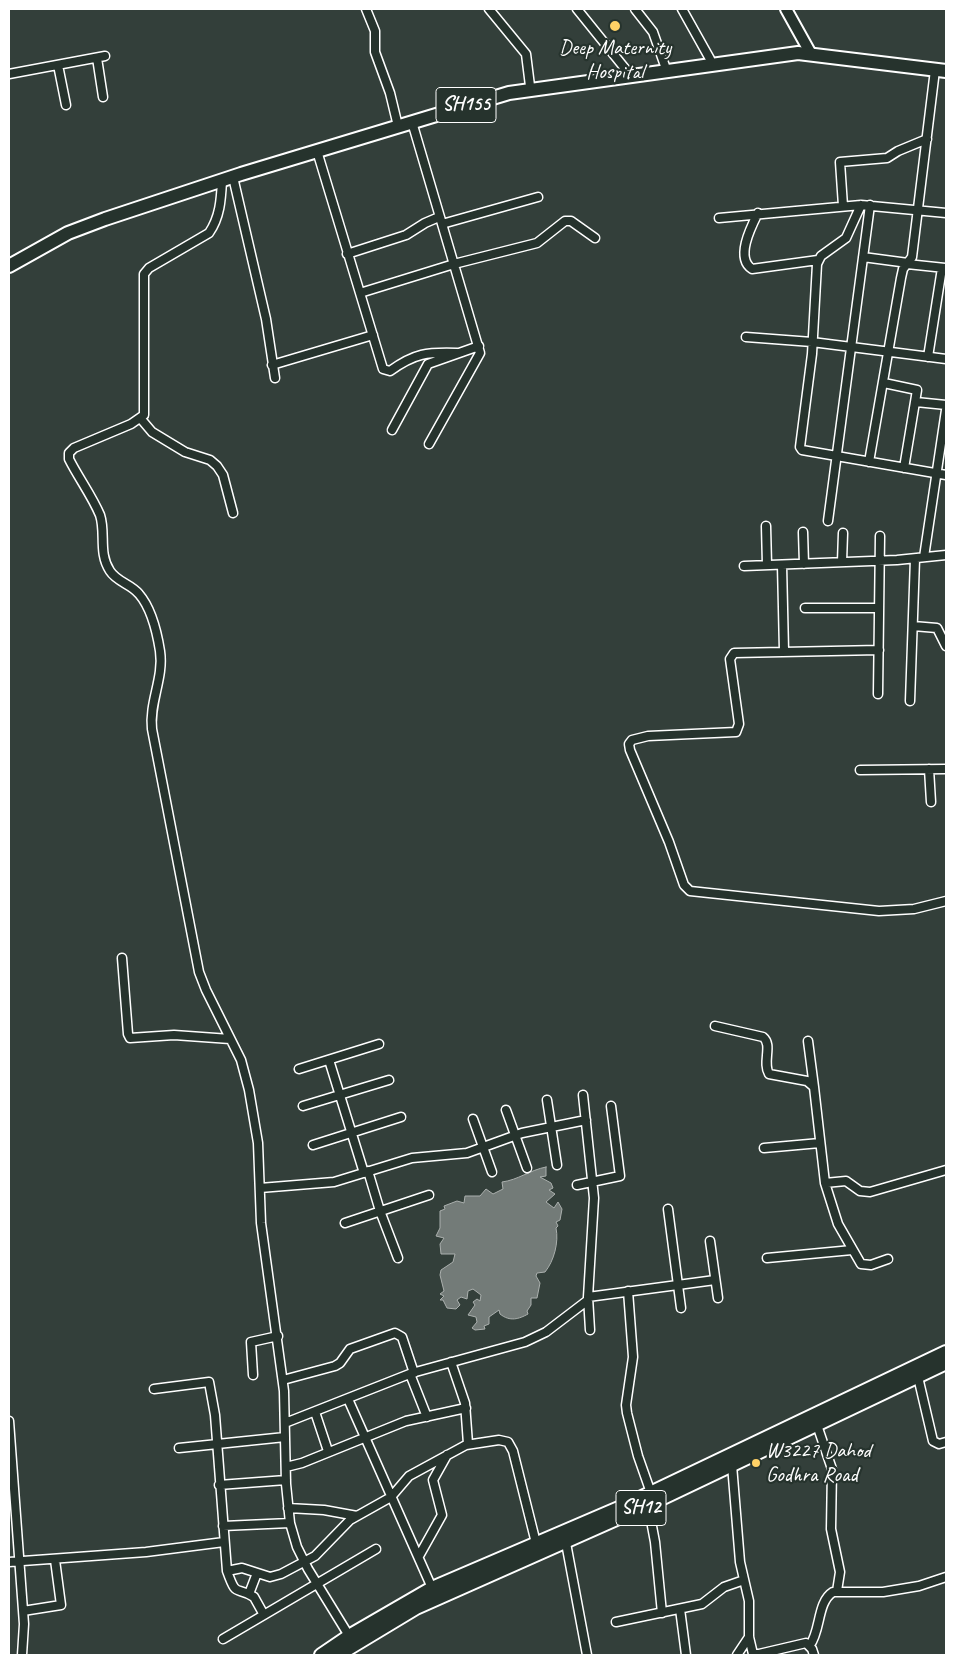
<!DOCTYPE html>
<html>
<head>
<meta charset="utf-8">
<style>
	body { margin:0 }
	#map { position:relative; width:955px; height:1664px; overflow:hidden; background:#333f3a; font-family:Caveat,sans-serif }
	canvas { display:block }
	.frame { position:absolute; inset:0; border:10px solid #fff; pointer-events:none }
</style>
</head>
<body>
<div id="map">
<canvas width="955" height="1664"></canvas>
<div class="frame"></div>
</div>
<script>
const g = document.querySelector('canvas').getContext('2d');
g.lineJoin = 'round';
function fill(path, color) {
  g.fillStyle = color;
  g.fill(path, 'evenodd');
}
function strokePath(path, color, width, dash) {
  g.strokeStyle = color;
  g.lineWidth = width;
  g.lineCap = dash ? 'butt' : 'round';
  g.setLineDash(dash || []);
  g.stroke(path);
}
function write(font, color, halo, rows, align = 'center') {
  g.font = font + ' Caveat,sans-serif';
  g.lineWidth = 4.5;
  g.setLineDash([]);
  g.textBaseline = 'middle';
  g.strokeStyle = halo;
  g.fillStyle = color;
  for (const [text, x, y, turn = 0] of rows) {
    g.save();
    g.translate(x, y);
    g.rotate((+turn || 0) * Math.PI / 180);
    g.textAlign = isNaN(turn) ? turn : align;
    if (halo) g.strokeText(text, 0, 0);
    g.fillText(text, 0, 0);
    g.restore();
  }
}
const water = new Path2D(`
	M546 1167V1176L540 1177 551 1183 553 1188 549 1190 555 1194 546 1202 554 1208 558 1202 562 1209 560 1220 556 1222 558 1226 556 1228C559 1242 554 1261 545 1272L537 1273 536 1276 540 1283 537 1298H531V1305L527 1311 528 1314C519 1319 510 1322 500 1314L499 1310 489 1317V1324L484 1326 485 1329 475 1330 472 1328 477 1322 476 1317 468 1315 475 1305 473 1302 477 1299 480 1301 481 1295 473 1289 468 1291 467 1299 461 1297 457 1300 460 1305 456 1309 447 1308 443 1300H440L444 1296 440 1294 444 1291 440 1275 441 1270 453 1262 455 1254H441L440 1244 444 1238 436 1236 440 1228V1211L445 1209 444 1206 457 1201 464 1203 465 1196H480L486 1189 493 1194 503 1189 502 1182C518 1180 530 1170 546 1167Z`);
fill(water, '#737b78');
strokePath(water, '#abb0ae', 1);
const minor = new Path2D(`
	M366 9 375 31V52L390 93 397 122
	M489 9 526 54 530 86
	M577 9 627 71
	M635 9 653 32 665 66
	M682 9 710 59
	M97 58 103 97
	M58 65 66 105
	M9 74 105 56
	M412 122 480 353 429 444
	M317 151 383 369 390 371C415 353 427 352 457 353
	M233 177 266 319 275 378
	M222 181C221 200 220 217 209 233L149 268 144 274V415L131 424 74 448 69 453V459C78 477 92 496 100 515 106 533 98 553 110 571 117 582 131 584 139 594 152 609 157 632 160 651 164 678 149 702 152 729L199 972 206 990 241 1060 249 1090 258 1143 261 1223 284 1391 286 1484 290 1523 297 1547 308 1569 351 1639
	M861 205 846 238 821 256 817 264 812 354 800 447 802 450 946 475
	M843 206 840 162 887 158 898 151 927 139
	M758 213C751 227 735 258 752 269L818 260
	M719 218 861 205 946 213
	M442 224 538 197
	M347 254 406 235 425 223 439 217
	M863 257 908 263
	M907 264 945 268
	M360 293 454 264 537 243 565 221H571L595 238
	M746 337 812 342 946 359
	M928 357 942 268
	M272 365 373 335
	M884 383 917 390 904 468
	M916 402 946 405
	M141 419 152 432 185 452 210 460 217 466 223 475 233 513
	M392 430 428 364 479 346
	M869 462 901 278 903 269 912 257 935 70
	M828 521 870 205
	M766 526 767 565
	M803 532 804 564
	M924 557 946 410
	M842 562 843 533
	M782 565 784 651
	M744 566 897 560 946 555
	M805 608H879
	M913 626 937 628 946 646
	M879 650 734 653 730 659 739 724 736 732 648 736 632 740 629 744 630 750 669 842 684 885 690 891 879 911 914 909 946 901
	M878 694 880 536
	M910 701 915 559
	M929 769 931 802
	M860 770 946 769
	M122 958 128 1034 130 1038 174 1035 230 1039
	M715 1026 763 1037C773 1045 762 1062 769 1074L807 1081 814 1087 825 1183 838 1224 861 1264 871 1265 888 1259
	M808 1041 814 1087
	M329 1060 364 1173
	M299 1069 379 1044
	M583 1095 594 1198 588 1297 590 1330
	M547 1100 557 1165
	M303 1106 389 1080
	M506 1110 527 1168
	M473 1119 492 1172
	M313 1145 401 1117
	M764 1148 820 1143
	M368 1171 380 1211 398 1258
	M825 1183 846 1181 860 1191 870 1192 946 1170
	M577 1185 620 1176 611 1106
	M260 1188 334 1182 412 1158 467 1153 522 1133 586 1120
	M668 1209 681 1308
	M345 1223 429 1195
	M710 1241 718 1298
	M767 1258 852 1250
	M628 1291 633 1357 626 1405 627 1413 638 1456 651 1493
	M588 1297 715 1280
	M451 1362 465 1403 468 1444
	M410 1374 427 1417
	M253 1375 251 1342 278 1336
	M918 1377 933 1441 939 1444 946 1442
	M283 1380 335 1366 340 1363 350 1349 395 1333 402 1337 414 1373
	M154 1389 209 1382 215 1415 227 1571C237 1599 235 1585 254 1597L264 1615
	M348 1399 432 1588
	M315 1412 328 1451
	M9 1421 24 1624 22 1655
	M285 1423 412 1373 525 1342 546 1332 588 1300
	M817 1425 832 1469 831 1529 840 1572 837 1591
	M179 1448 285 1437
	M732 1465 740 1562 749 1601V1637L753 1654H759L806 1643 812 1649 814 1655
	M286 1467 302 1463 406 1421 466 1408
	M219 1485 286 1480
	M648 1505 655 1542 662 1613
	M288 1508 324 1510 357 1516
	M223 1526 290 1523
	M566 1543 587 1655
	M419 1556 442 1515 433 1480 447 1455
	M9 1562 146 1552 224 1542
	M227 1571 242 1568 270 1577 281 1574 315 1556 350 1520 391 1497 409 1476 466 1445 499 1440 508 1442 513 1451 536 1543
	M249 1594 257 1573
	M680 1609 686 1655
	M23 1611 61 1605 55 1560
	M616 1622 702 1604 724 1587 744 1580
	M223 1639 376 1549
	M810 1645C821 1630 817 1602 833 1592H883L919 1586 946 1577
	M737 1655 749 1637`);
const tertiary = new Path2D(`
	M786 9 811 54`);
const primary = new Path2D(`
	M9 266 68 233 105 219 241 174 509 93 798 53 946 71
	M321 1655 349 1636 432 1588 621 1507 946 1352
	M338 1655 416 1608 648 1505 946 1363`);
strokePath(minor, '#fff', 11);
strokePath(tertiary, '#fff', 14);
strokePath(primary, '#fff', 16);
strokePath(minor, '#26332d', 8);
strokePath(tertiary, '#26332d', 10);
strokePath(primary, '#26332d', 12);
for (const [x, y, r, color] of [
	[615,26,6,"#ffd166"],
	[756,1463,5,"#ffd166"]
]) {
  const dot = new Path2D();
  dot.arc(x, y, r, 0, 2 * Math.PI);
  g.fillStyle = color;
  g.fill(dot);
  strokePath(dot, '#26332d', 2);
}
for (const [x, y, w] of [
	[466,105,60],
	[641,1508,50]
]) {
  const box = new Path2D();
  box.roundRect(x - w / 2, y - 17.5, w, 35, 4);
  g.fillStyle = '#26332d';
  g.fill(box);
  strokePath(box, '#fff', 1);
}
write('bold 20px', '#fff', null, [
	["SH155",466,105],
	["SH12",641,1508]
]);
write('21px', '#fff', '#26332d', [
	["Deep Maternity",615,48],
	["Hospital",615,72],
	["W3227 Dahod",766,1451,"left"],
	["Godhra Road",766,1475,"left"]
]);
</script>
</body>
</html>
